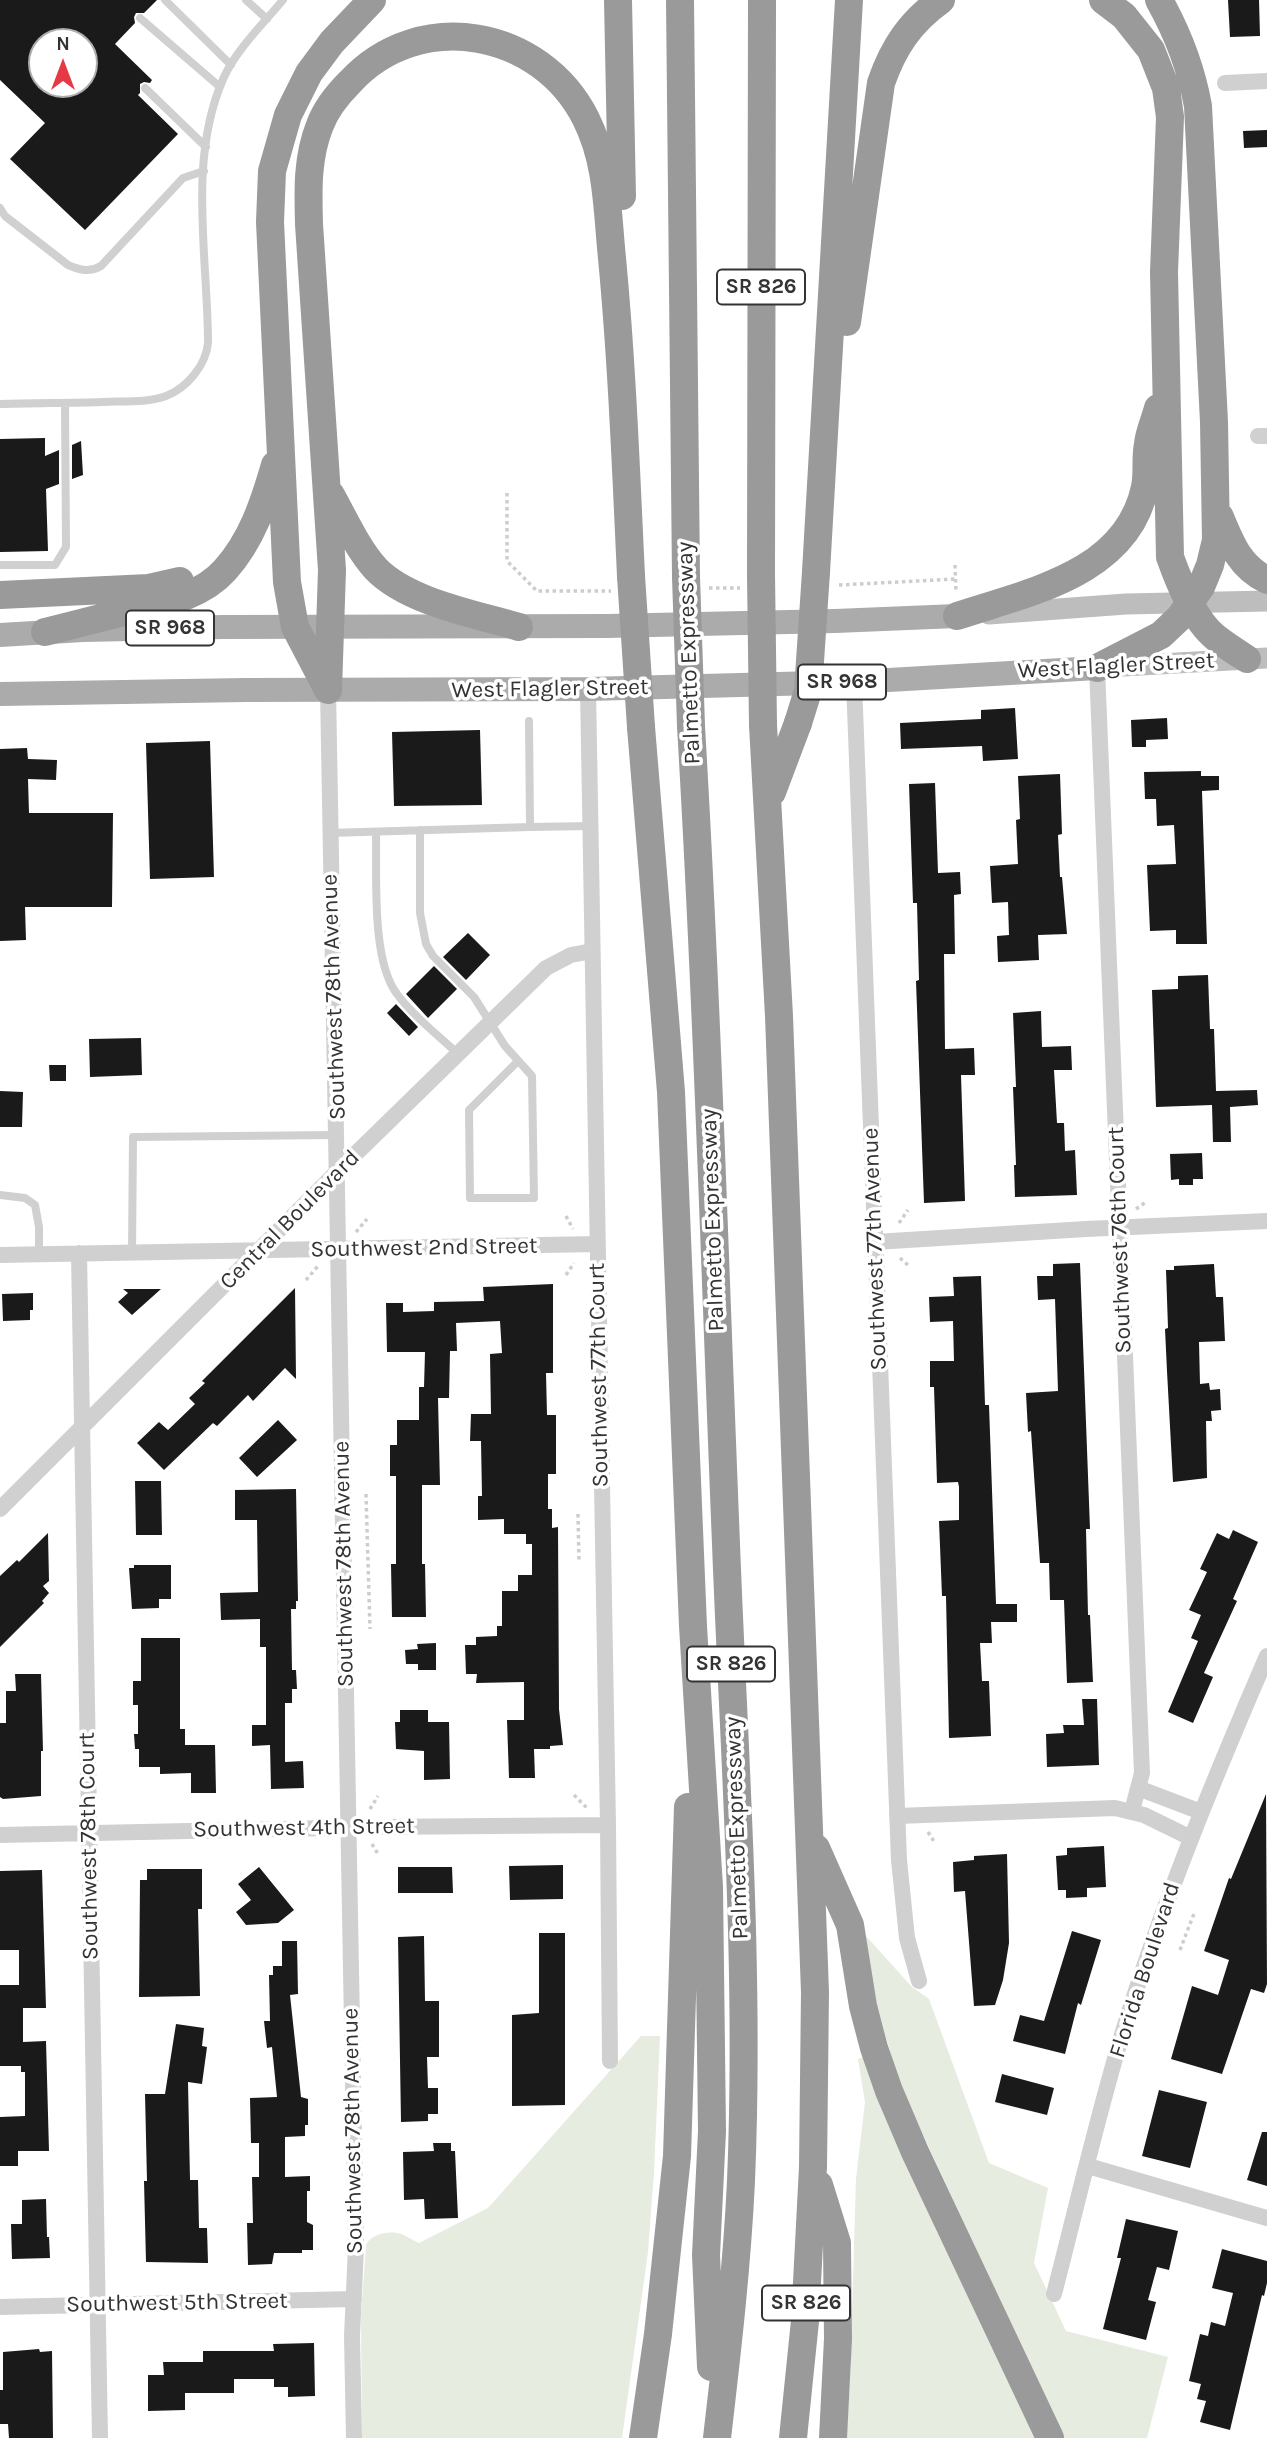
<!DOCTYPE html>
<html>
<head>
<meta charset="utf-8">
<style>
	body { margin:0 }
	#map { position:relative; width:1267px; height:2438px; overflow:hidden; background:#fff; font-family:Karla,sans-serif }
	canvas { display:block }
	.north { position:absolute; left:28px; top:28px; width:70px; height:70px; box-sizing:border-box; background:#fff; border:2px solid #adadad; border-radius:50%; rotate:0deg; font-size:19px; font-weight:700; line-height:28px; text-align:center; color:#333 }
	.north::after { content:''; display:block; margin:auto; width:24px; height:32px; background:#e63946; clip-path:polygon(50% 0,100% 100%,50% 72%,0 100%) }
</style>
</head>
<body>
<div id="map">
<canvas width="1267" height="2438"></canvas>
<div class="north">N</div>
</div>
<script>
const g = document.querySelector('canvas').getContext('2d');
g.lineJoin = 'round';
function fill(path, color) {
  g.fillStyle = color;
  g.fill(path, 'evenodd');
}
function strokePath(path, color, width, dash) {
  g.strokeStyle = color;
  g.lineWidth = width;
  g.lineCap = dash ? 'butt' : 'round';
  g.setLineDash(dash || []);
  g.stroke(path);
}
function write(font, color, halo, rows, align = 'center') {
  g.font = font + ' Karla,sans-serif';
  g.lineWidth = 7;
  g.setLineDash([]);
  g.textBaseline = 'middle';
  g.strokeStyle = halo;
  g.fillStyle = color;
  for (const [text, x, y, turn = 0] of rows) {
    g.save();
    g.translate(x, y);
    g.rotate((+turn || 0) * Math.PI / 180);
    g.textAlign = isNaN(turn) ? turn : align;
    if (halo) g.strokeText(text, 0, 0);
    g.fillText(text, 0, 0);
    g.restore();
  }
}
fill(new Path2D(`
	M866 1936 912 1987 929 1999 989 2163 1048 2188 1034 2263 1066 2331 1168 2357 1147 2438H1064L899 2083 872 1987Z
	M641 2036H660L654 2172 648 2252 622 2438H362L361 2316 366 2245C370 2235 386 2231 397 2233 404 2234 412 2240 419 2243L488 2208Z
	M867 2056 1040 2438H846L850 2384 856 2179 865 2102 858 2059Z`), '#e6ecdf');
fill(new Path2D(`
	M0 0H157L144 13H136L134 17 135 23 115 44 152 80 150 83 144 82 140 84V93L138 95 178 134 85 230 10 159 45 123 0 80ZM42 42H84V84H42Z
	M1228 0H1259L1260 36 1230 37Z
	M1267 130V147L1244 148 1243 131Z
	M45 438V456L59 450V484L46 489 48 551 0 552V439Z
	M81 441 83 475 72 479V445Z
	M1015 708 1018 759 983 761 982 746 901 749 900 723 981 719V710Z
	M1167 718 1168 739 1146 740V747H1132L1131 720Z
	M480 730 482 805 394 806 392 732Z
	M210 741 214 877 150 879 146 743Z
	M27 748 28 759 57 760 56 780 28 779 29 813H113L112 907H25L26 940 0 941V749Z
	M1201 771V776H1219V790L1202 791 1207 944H1176V930L1150 931 1147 865 1176 864 1174 825 1157 826 1156 799H1145L1144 772Z
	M1060 774 1062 834 1058 835 1060 877H1062L1067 934 1038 935 1039 960 998 962 997 936 1009 935 1008 902 992 903 990 866 1018 864 1016 820 1020 819 1018 776Z
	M935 783 938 873 960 872 961 894 954 895 955 954H944L945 1049 974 1048 975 1075H961L965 1201 924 1203 916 981 919 980 917 903H913L909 784Z
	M468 933 490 955 466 980 443 957Z
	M434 966 457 989 428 1018 406 994Z
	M1208 975 1210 1029H1214L1216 1091 1257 1090 1258 1105 1230 1107 1231 1142H1213L1212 1105 1156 1107 1152 990 1178 989V976Z
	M396 1004 418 1027 409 1036 387 1013Z
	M1041 1011 1042 1047 1071 1046 1072 1070H1054L1057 1123H1064L1065 1151 1075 1150 1077 1195 1015 1197 1014 1165H1016L1013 1087H1016L1013 1013Z
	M141 1038 142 1075 90 1077 89 1039Z
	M49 1065H66V1081H50Z
	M0 1091 23 1092 22 1127H0Z
	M1202 1153 1203 1179H1193V1185H1179V1179L1171 1180 1170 1154Z
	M1080 1263 1090 1529H1086L1088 1615H1090L1093 1682 1067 1683 1064 1600H1050L1049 1563H1040L1031 1431 1028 1432 1026 1393 1058 1391 1055 1299 1038 1300 1037 1276H1053V1264Z
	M1214 1264 1216 1297H1223L1225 1341 1199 1342 1200 1384 1209 1383 1210 1390 1220 1389 1221 1410 1211 1411 1212 1421H1206L1207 1478 1173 1482 1167 1371 1165 1329 1168 1328 1166 1270H1174V1266Z
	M981 1276 985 1405H989L996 1604H1017V1622H991L992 1643H980L982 1681H989L991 1736 949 1738 946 1596H942L939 1521 959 1520V1487L958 1482 937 1483 934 1387H930V1361H954L953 1321 930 1322 929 1297 954 1296 953 1277Z
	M553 1284V1373H546L547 1415H556V1474H548V1509H552V1528L558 1527 559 1709 563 1745 550 1746V1749H534L535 1778H509L507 1720H524V1682L476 1683 477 1674H466L465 1645H476V1637L497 1636V1626H502V1591H518V1575H532V1544H526V1534H504V1519L478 1520V1496H482L481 1441H470L471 1414H491L490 1354 502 1353 500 1321 456 1323 457 1351H450L449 1398H438L440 1485H422V1564H425L426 1617H392L391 1564H396V1476H390V1445H397V1420H419V1387H424L425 1352H387L386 1303H403V1312L434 1311V1302L484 1301 483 1287Z
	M295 1288 296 1379 285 1368 253 1401 248 1395 217 1426 213 1423 164 1470 137 1443 159 1422 168 1430 195 1404 189 1398 205 1383 202 1381Z
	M123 1289H161L132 1315 118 1302 128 1293Z
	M33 1293V1310H30V1320L3 1321 2 1294Z
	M278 1420 297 1440 257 1477 239 1458Z
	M135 1481H161L162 1535H136Z
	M296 1489 298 1601H296V1609H291L292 1670H296L297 1689H292V1703H285V1762L303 1761 304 1788 271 1789 270 1745 252 1746V1725H266V1647H260V1619L221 1620 220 1593 258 1592 257 1520H235V1490Z
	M1233 1530 1258 1542 1233 1599 1237 1601 1204 1673 1213 1677 1193 1723 1168 1712 1198 1641 1191 1638 1201 1615 1189 1610 1207 1572 1200 1569 1217 1533 1229 1539Z
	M48 1533 49 1581 43 1586 49 1593 42 1601 44 1603 0 1647V1576L17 1560 19 1562Z
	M134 1565H171V1599H159V1608L132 1609 129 1568H134Z
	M141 1638H180V1729H185V1745H215L216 1793H191V1773L160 1774V1767H139V1749H135L134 1734H138V1705H133V1681H141Z
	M436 1643V1670H418V1664H406L405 1650 418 1649 417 1644Z
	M15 1674H41L43 1751H41V1796L3 1799 0 1797V1723H6V1691H16Z
	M1082 1699H1097L1099 1765 1047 1767 1046 1734 1064 1733 1063 1725H1084Z
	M400 1710H428V1722H449L450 1779 424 1780V1751L396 1749 395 1722H400Z
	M1266 1794 1267 1984 1264 1993 1251 1989 1222 2074 1171 2059 1192 1986 1218 1995 1229 1960 1204 1951 1229 1878 1231 1879Z
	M1104 1846 1106 1887 1087 1888V1897L1066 1898V1890H1058L1056 1856 1067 1855V1848Z
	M1007 1854 1009 1943 1003 1980 995 2005 974 2006 965 1891 954 1892 953 1862 974 1860V1856Z
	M563 1865V1899L510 1900 509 1866Z
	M259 1867 294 1910 278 1923 246 1925 236 1912 251 1900 238 1884Z
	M398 1867H452L453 1893H398Z
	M147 1869H202V1909H198L200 1996 139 1997 140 1880H147Z
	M42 1870 46 2008H23V2042L46 2041 49 2151H18V2166H0V2117L25 2116V2072H21V2066H0V1985H19V1950H0V1871Z
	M1072 1931 1101 1940 1081 2005 1078 2003 1065 2054 1013 2041 1020 2015 1044 2021Z
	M539 1933H565V2105L512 2106V2015L539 2013Z
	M424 1936 425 2001H439V2057H427L428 2088H438V2114H428V2121L401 2122 398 1937Z
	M282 1941H297L298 1994 290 1995 301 2097 308 2099V2125H305V2136L285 2137V2177L310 2176V2191H307V2222L313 2225V2250H302V2253H274L272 2264 248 2265 247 2223H253L252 2177H259V2143H251L250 2098 277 2097 272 2047 267 2048 264 2021H270L269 1975H273V1966H282Z
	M176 2024 204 2028 202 2046 207 2047 202 2084 188 2082 190 2180H198L199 2228H207L208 2263 146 2262 144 2181H147L145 2094H165Z
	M1002 2074 1054 2088 1047 2115 995 2102Z
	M1159 2090 1207 2102 1190 2168 1142 2156Z
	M1262 2132H1267V2186L1247 2180Z
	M433 2143H451V2151H455L458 2218 425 2219 424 2199 404 2200 403 2152 434 2151Z
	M46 2199 47 2237H49L50 2258 12 2259 11 2224H22V2200Z
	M1126 2219 1178 2231 1169 2270 1157 2267 1148 2300 1156 2302 1146 2340 1103 2329 1121 2258H1117Z
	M1222 2249 1267 2261V2283L1264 2296 1262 2295 1230 2430 1200 2422 1206 2401 1197 2399 1201 2384 1189 2381 1200 2334 1208 2336 1211 2322 1225 2326 1233 2293 1212 2288Z
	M314 2343 315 2396 288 2397V2387H274V2379H234V2393H185V2410L148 2411V2375H164L163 2362H203V2351H274L273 2344Z
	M39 2349 40 2352 52 2351 53 2438H9L8 2424H0V2390H3V2352Z`), '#1a1a1a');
strokePath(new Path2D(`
	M507 493V561L537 591H611
	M955 565 956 593
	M839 585 956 579
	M709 588H740
	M1136 1209 1146 1202
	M566 1216 573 1229
	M899 1223 908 1210
	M356 1232 367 1219
	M900 1258 909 1266
	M566 1275 574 1263
	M306 1280 318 1266
	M366 1494 370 1629
	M578 1514 579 1561
	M574 1795 587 1808
	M370 1809 378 1796
	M928 1832 935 1843
	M372 1844 378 1854
	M1180 1950 1195 1911`), '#cdcdcd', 3.5, [3.5, 3.5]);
strokePath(new Path2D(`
	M165 0 231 65
	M246 0 267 19
	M140 18 220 87
	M145 88 206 147
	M0 208 5 216 68 265C80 270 89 273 101 266L183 178 204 171
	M0 404C34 403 68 403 102 402 123 401 147 403 166 396 187 388 206 365 208 343 208 257 187 159 224 77 237 49 263 24 283 0
	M0 565H55L66 547 65 403
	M530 827 590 826
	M420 830V913L426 944 433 956 474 997 505 1046 532 1076 534 1198H470L469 1110 518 1061
	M376 832C377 875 371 960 397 994 413 1016 438 1035 458 1054
	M329 833 530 827 529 721
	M0 1195 25 1198 35 1205 39 1227V1254
	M132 1253 133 1137 336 1135`), '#d0d0d0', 8);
strokePath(new Path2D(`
	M1225 83 1267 81
	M1258 436H1267
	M1097 668 1142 1773 1132 1811
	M854 682 899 1860 907 1938 919 1981
	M588 689 608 1825 610 2061
	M328 690 356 2247 352 2336 354 2438
	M875 1242 1086 1229 1267 1221
	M79 1253 100 2438
	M0 1255 597 1244
	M0 1509 338 1171 546 968 571 955 592 951
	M1138 1788 1201 1812
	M897 1816 1115 1808 1144 1815 1191 1838
	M0 1835 377 1827 608 1825
	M1088 2166 1267 2218
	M1054 2294C1076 2209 1096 2122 1121 2038 1161 1907 1213 1781 1267 1656
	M0 2307 354 2299`), '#d0d0d0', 16);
strokePath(new Path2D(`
	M989 614 1126 604 1267 601
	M1105 667 1267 658`), '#bdbdbd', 21);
strokePath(new Path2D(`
	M0 635 83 630 224 627 607 626 835 621 957 616
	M0 694 246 690 588 689 854 682 1097 668`), '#ababab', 24);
strokePath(new Path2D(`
	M618 0 622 196
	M680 0 686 577
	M1103 0 1124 16 1151 50 1166 88 1170 117 1164 272 1170 557C1179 582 1194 620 1215 637 1225 645 1236 652 1247 659
	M847 322 881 83C893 48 910 22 941 0
	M331 495C345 520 357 548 376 569 408 602 475 614 519 627
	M1220 517C1231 544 1240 567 1267 580
	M816 572 849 0
	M761 574 762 0
	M0 595 149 588 180 581
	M957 616C1029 592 1127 574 1145 487 1148 473 1145 458 1148 444 1149 432 1155 420 1158 408
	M45 632C73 625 101 618 128 611 163 603 200 598 225 570 252 540 264 503 275 465
	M1097 668 1161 635 1179 618 1201 587 1210 565 1216 540 1214 422 1198 106C1191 67 1178 34 1159 0
	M328 690 332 570 309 224C308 190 307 157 320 125 326 109 338 94 350 82 419 7 541 29 586 119 608 163 607 210 612 258 622 364 626 470 631 576
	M328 690 295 627 287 582 270 222 272 171 288 115 309 73 332 42 372 0
	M763 725 779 1016 815 1992 813 2167 805 2321 793 2438
	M691 726C707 999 715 1271 726 1544 734 1756 750 1969 741 2181 737 2267 727 2352 717 2438
	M641 727 671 1092 693 1626 709 1887 712 2131 706 2255 711 2367
	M772 792 798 723
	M816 1848 850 1925 863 2006 874 2048 889 2091 915 2152 1050 2438
	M819 2185 837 2243 838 2339 833 2438
	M643 2438 658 2334 677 2156 688 1807`), '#9a9a9a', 28);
strokePath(new Path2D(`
	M761 574 763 725
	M631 576 641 727
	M686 577 691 726
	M798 723 808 691 816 572`), '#9a9a9a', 28);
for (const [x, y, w] of [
	[761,287,88],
	[170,628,88],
	[842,682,88],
	[731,1664,88],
	[806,2303,88]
]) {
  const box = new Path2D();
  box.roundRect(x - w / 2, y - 17.5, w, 35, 5);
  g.fillStyle = '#fff';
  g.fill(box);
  strokePath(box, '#333', 2);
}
write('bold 21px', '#333', null, [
	["SR 826",761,287],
	["SR 968",170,628],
	["SR 968",842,682],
	["SR 826",731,1664],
	["SR 826",806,2303]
]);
write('23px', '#333', '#fff', [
	["Palmetto Expressway",689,653,-92],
	["West Flagler Street",1116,666,-3],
	["West Flagler Street",550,689,-1],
	["Southwest 78th Avenue",334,997,-92],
	["Central Boulevard",290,1220,-45],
	["Palmetto Expressway",713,1220,-92],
	["Southwest 76th Court",1120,1240,-92],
	["Southwest 2nd Street",424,1248,-1],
	["Southwest 77th Avenue",875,1249,-92],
	["Southwest 77th Court",599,1375,-91],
	["Southwest 78th Avenue",344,1564,-91],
	["Southwest 4th Street",304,1828,-1],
	["Palmetto Expressway",737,1828,-92],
	["Southwest 78th Court",89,1846,-91],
	["Florida Boulevard",1145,1970,-72],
	["Southwest 78th Avenue",353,2131,-91],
	["Southwest 5th Street",177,2303,-1]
]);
</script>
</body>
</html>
